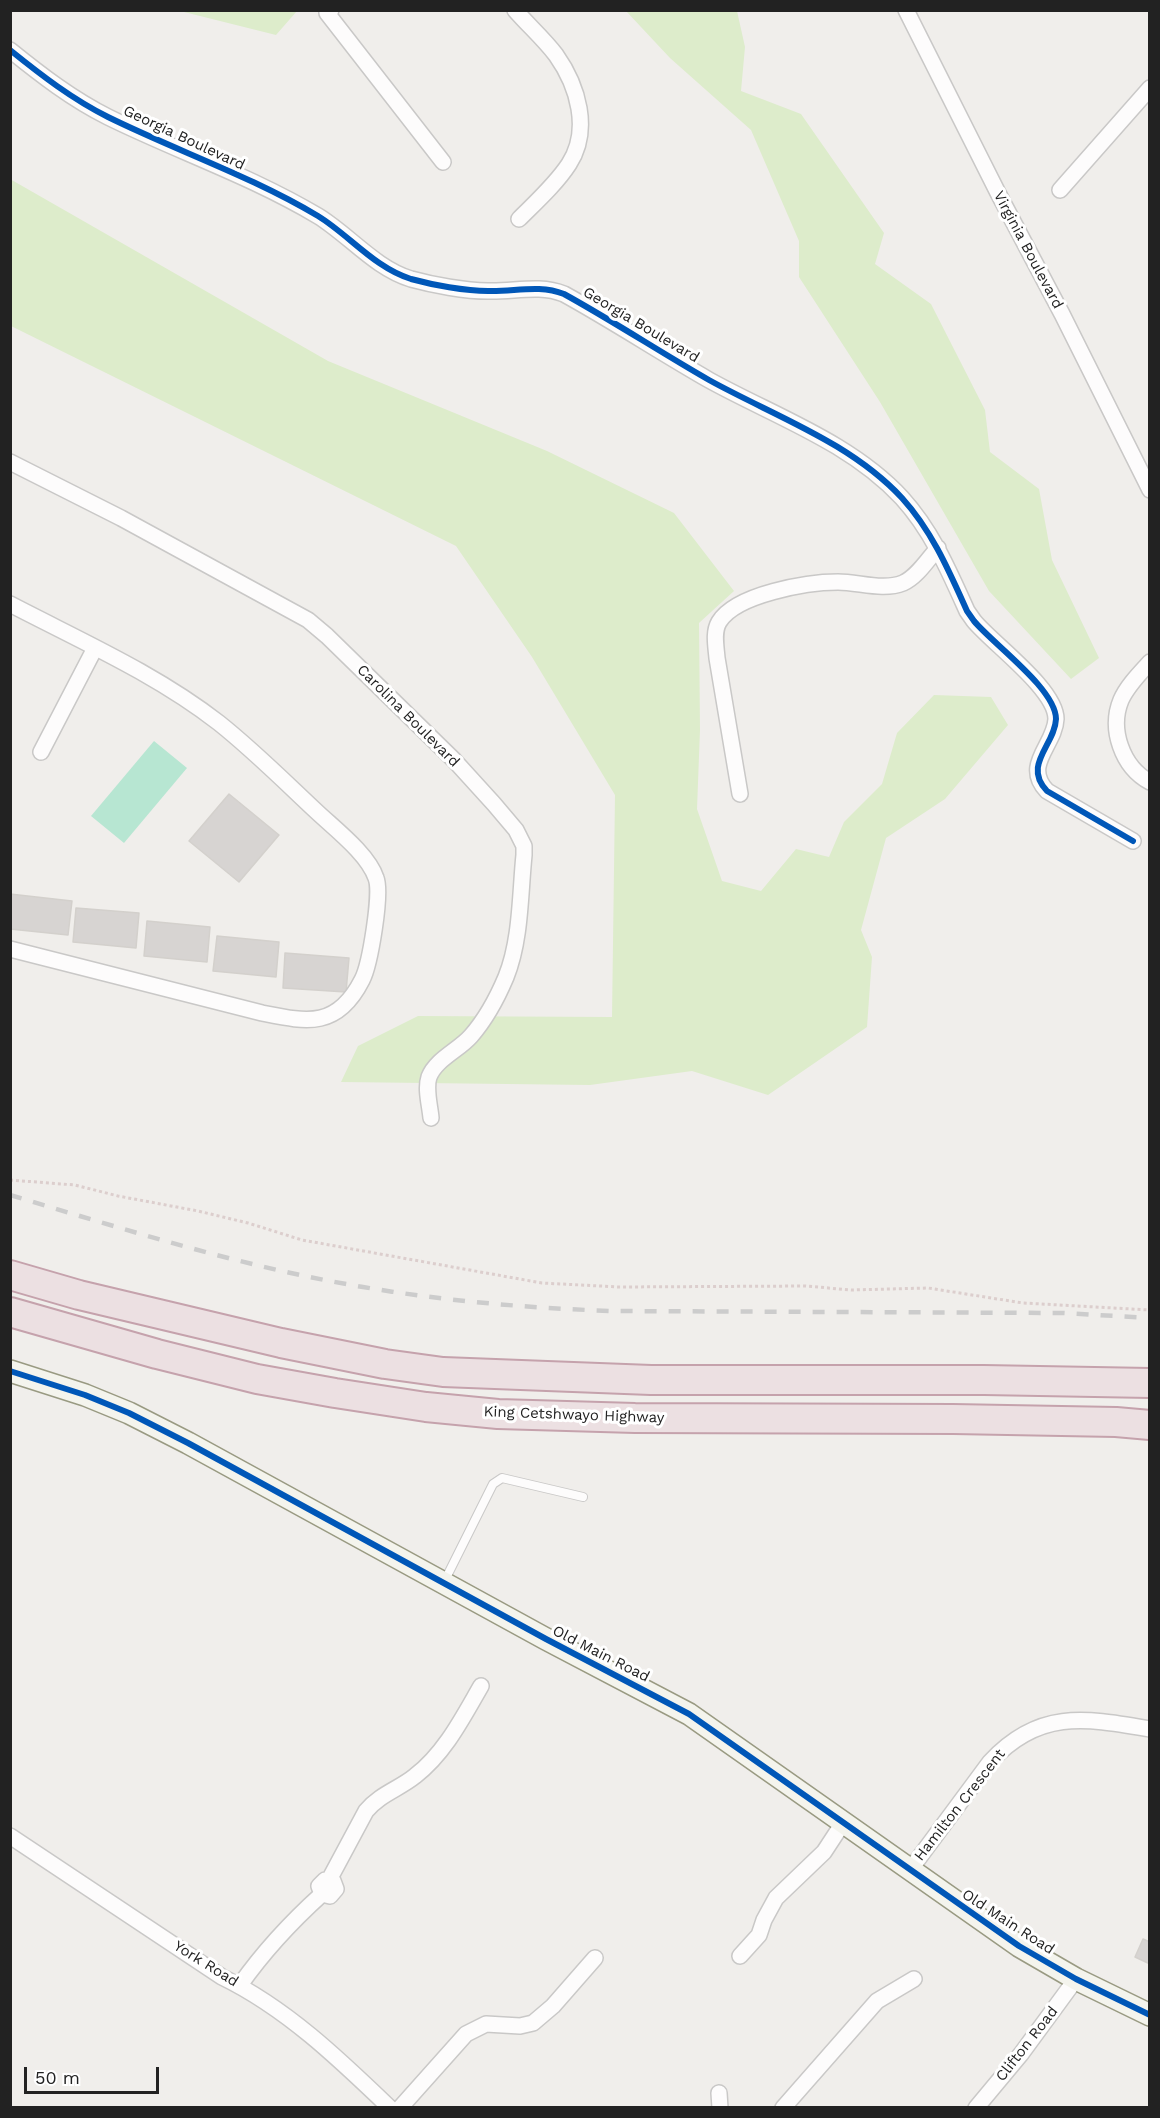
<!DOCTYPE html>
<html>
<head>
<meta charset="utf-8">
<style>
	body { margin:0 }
	#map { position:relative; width:1160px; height:2118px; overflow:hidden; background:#f0eeeb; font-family:"Work Sans",sans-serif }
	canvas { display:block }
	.frame { position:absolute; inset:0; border:12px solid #222; pointer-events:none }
	.scale { position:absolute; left:24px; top:2067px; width:135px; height:27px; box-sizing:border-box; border:3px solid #222; border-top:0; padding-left:8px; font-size:18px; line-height:21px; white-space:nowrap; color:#222; -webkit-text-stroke:4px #fff; paint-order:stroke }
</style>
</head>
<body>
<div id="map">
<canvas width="1160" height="2118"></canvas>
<div class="frame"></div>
<div class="scale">50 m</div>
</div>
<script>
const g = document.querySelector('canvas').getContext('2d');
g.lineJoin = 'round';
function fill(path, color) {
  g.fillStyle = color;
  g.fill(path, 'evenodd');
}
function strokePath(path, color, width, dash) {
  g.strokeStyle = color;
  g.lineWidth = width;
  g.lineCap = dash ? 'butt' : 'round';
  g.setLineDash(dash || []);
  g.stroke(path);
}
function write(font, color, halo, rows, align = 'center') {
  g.font = font + ' "Work Sans",sans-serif';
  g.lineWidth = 6;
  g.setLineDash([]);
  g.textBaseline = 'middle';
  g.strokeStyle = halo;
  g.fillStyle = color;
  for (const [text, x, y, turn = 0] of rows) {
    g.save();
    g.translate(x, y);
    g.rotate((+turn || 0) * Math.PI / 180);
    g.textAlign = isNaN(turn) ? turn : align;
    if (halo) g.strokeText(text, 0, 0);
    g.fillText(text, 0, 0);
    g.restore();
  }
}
fill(new Path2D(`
	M180 11 297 10V11L276 35Z
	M626 11H737L745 47 741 91 801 114 884 233 875 264 931 304 985 410 990 452 1039 489 1052 560 1099 658 1071 679 989 591 880 402 799 277V241L751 130 670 58Z
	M10 179 328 361 547 451 674 513 734 591 699 623 700 730 697 809 722 881 761 891 796 849 829 857 844 822 882 784 897 733 934 695 991 697 1008 725 945 799 886 838 861 930 872 957 867 1027 768 1095 692 1071 590 1085 341 1082 358 1046 418 1016 612 1017 615 795 532 657 456 546 11 326Z`), '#ddeccb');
fill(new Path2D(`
	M154 741 187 768 124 843 91 816Z`), '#b7e6d2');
const building = new Path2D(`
	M229 794 279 835 239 882 189 841Z
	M10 894 72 901 68 935 10 929Z
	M76 908 139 913 136 948 73 942Z
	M147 921 210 927 207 962 144 956Z
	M217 936 279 942 276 977 213 971Z
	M285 953 349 958 346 992 283 988Z
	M1143 1939 1150 1942V1964L1135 1957Z`);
fill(building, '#d7d4d2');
strokePath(building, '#d3d0cc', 1.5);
const lane = new Path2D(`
	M444 1582 493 1484 502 1478 583 1497`);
const street = new Path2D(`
	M331 10 327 13 443 162
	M515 10C528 25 544 39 556 55 578 86 591 130 569 164 556 184 536 202 519 219
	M906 10 998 193 1062 314 1150 490
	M10 50C41 75 72 99 108 117 177 151 251 176 318 216 349 235 375 268 411 279 433 285 465 291 488 291 514 292 539 284 564 294 613 321 660 352 709 380 774 416 850 442 902 498 932 531 949 571 967 611L974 621C993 644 1056 689 1056 719 1055 745 1022 765 1047 791L1133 841
	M1060 190 1150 88
	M10 462 121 518 308 620 327 636 454 760 494 804 516 830 524 846V855C520 894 521 940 506 977 498 996 485 1020 471 1036 459 1050 436 1059 429 1077 425 1089 430 1106 431 1118
	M10 604C81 641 156 674 219 723 253 750 284 781 316 811 335 829 368 854 376 878 382 893 370 965 362 980 337 1029 307 1022 262 1013L10 949
	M1150 662C1140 673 1127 686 1121 700 1109 729 1122 767 1150 782
	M41 752 95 648
	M740 794 717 658C716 646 713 632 719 622 736 594 808 582 838 582 859 582 883 591 903 583 917 577 928 559 938 548
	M10 1836 222 1977C286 2008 339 2059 390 2108
	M910 1870 990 1762C1039 1709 1085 1718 1150 1729
	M329 1880 366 1811C380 1794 399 1789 415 1776 445 1753 463 1717 481 1686
	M740 1956 759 1935 764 1920 776 1898 824 1852 843 1823
	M240 1985C264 1951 291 1922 322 1894L330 1896 336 1889 333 1881 325 1880 319 1886 322 1894
	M719 2093 720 2108
	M400 2108 466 2034 486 2024 520 2026 533 2023 553 2006 595 1958
	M783 2108 877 2001 914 1979
	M976 2108 1021 2054 1076 1979`);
const secondary = new Path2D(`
	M10 1371 85 1395 129 1413 188 1443 546 1639 689 1714 1019 1946 1076 1979 1150 2015`);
const highway = new Path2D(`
	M10 1275 79 1295 281 1343 385 1364 443 1372 651 1380H984L1150 1383
	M10 1312 157 1354 257 1379 335 1393 426 1407 498 1414 635 1418 953 1419 1116 1422 1150 1425`);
strokePath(lane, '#c9c8c7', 10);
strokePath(street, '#c9c8c7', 18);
strokePath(secondary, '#999a82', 24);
strokePath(highway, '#c5a2ac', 32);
strokePath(new Path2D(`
	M10 1180 75 1185 118 1196 198 1211 248 1223 302 1240 542 1283 619 1287 806 1286 851 1290 928 1288 1023 1303 1150 1310`), '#dccecd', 3, [3, 3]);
strokePath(lane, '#fdfcfc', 8);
strokePath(street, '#fdfcfc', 15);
strokePath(secondary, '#f4f4ed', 21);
strokePath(highway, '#ece0e2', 28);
strokePath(new Path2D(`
	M10 1195C127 1230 243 1267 363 1287 445 1301 528 1308 612 1311L1063 1313 1150 1318`), '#ccc', 4.5, [12, 12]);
strokePath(new Path2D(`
	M10 50C41 75 72 99 108 117 177 151 251 176 318 216 349 235 375 268 411 279 433 285 465 291 488 291 514 292 539 284 564 294 613 321 660 352 709 380 774 416 850 442 902 498 932 531 949 571 967 611L974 621C993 644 1056 689 1056 719 1055 745 1022 765 1047 791L1133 841
	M10 1371 85 1395 129 1413 188 1443 546 1639 689 1714 1019 1946 1076 1979 1150 2015`), '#0057b8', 6);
write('15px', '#222', '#fff', [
	["Georgia Boulevard",184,138,25],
	["Virginia Boulevard",1028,250,62],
	["Georgia Boulevard",641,325,31],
	["Carolina Boulevard",408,716,45],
	["King Cetshwayo Highway",574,1415,2],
	["Old Main Road",601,1654,27],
	["Hamilton Crescent",960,1805,-52],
	["Old Main Road",1008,1922,33],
	["York Road",206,1964,32],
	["Clifton Road",1027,2044,-52]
]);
</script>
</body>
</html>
